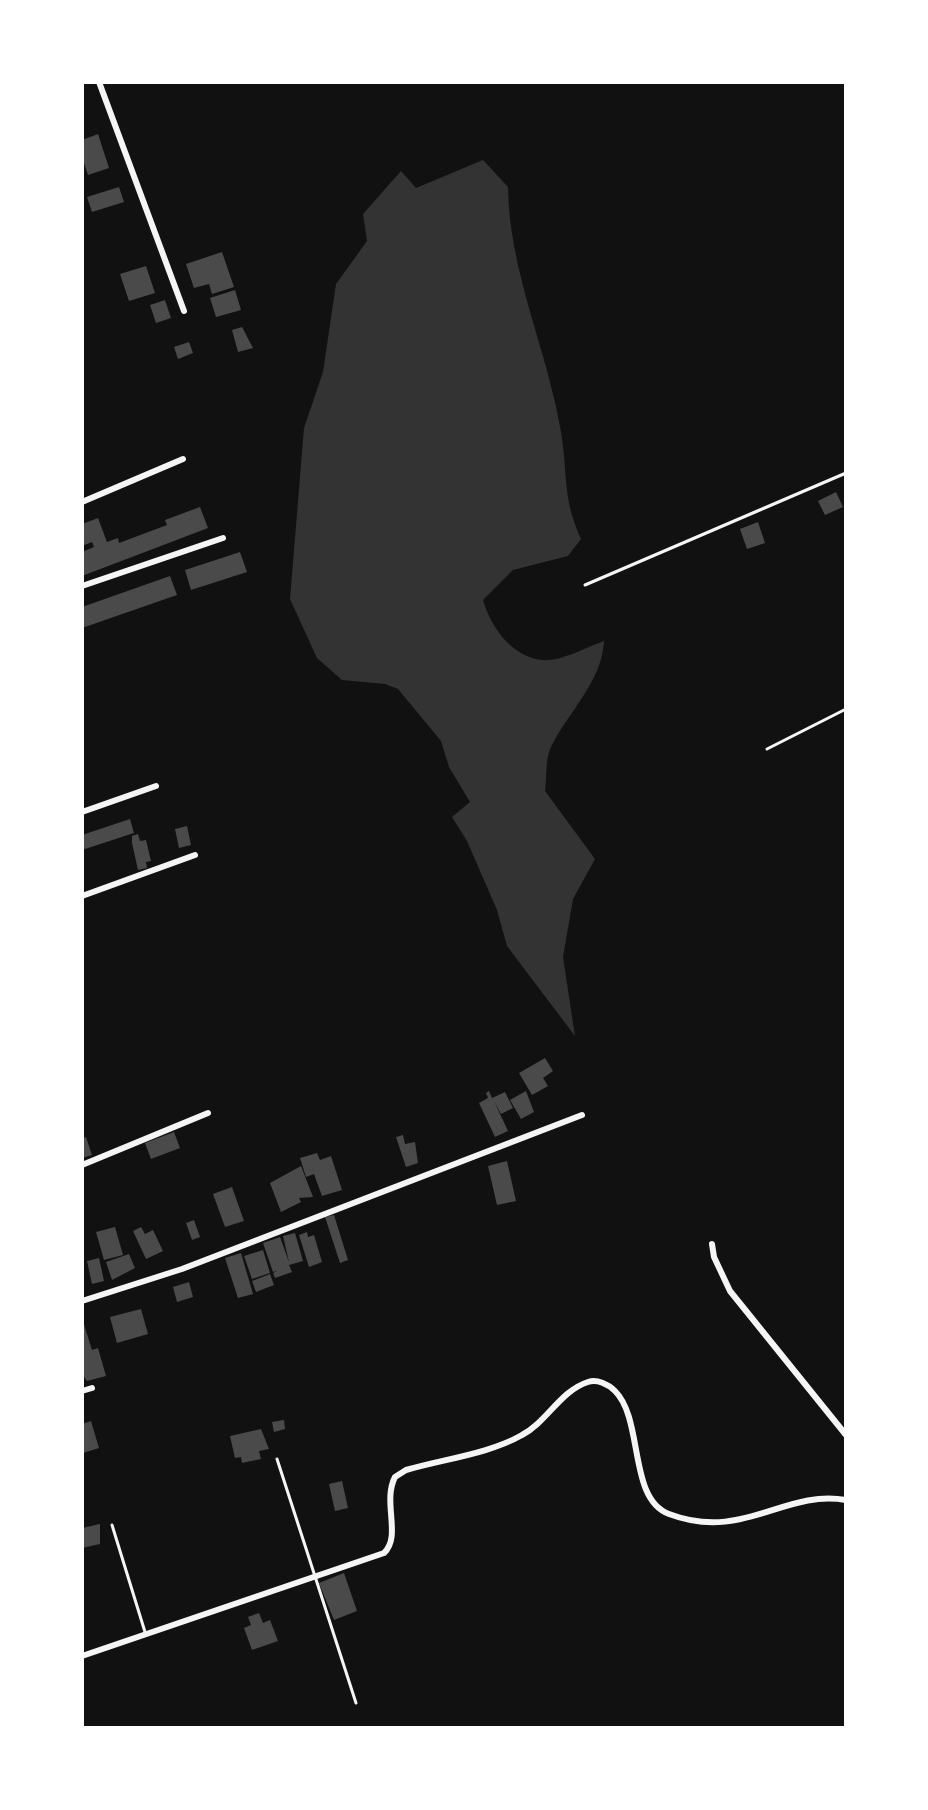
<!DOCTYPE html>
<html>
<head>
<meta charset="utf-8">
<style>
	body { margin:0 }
	#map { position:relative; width:928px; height:1810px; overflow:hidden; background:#111; font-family:Commissioner,sans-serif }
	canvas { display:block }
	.frame { position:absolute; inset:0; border:84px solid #fff; pointer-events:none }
</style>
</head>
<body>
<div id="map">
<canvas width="928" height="1810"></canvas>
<div class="frame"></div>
</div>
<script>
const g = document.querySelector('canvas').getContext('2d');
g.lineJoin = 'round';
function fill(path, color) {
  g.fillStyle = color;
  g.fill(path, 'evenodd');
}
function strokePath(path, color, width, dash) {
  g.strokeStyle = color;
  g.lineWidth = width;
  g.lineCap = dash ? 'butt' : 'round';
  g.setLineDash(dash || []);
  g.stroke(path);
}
fill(new Path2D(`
	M483 160 508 187C509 272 547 348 561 432 568 474 562 497 581 539L568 556 513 570 483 600C491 627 511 657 543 660 560 662 587 647 604 641 602 682 568 712 551 747 545 759 547 778 545 791L595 859 573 899 563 957 575 1036 507 946 497 910 467 841 452 817 470 802 449 767 441 741 398 689 385 684 342 680 317 658 290 599 304 428 323 372 336 284 367 241 363 214 401 171 416 188Z`), '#333');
fill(new Path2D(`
	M98 134 109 168 88 175 82 157V140Z
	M119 187 124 202 92 212 87 197Z
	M222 252 234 287 212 294 209 284 194 288 186 264Z
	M146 266 155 293 129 301 120 274Z
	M235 290 241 310 216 317 210 298Z
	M165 300 171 318 156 323 150 305Z
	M242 327 253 348 238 352 232 330Z
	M189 342 193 353 178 359 174 347Z
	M836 492 843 507 825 515 818 501Z
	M200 507 208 528 82 576V552L94 547 92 542 82 546V524L98 518 107 542 118 538 119 543 167 525 165 520Z
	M758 522 765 543 747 549 740 529Z
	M240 552 247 572 191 590 185 570Z
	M170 576 177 595 82 628V607Z
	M130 819 134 833 82 850V835Z
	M187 826 191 845 179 848 175 829Z
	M138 834 140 841 146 840 151 861 146 862 147 868 138 870 132 843V836Z
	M545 1058 553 1071 543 1078 548 1086 532 1095 519 1073Z
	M489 1091 492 1098 505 1092 513 1108 501 1114 494 1101 508 1131 495 1137 479 1103 488 1098 486 1093Z
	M526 1091 534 1112 521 1119 510 1100Z
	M174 1132 180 1148 151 1159 145 1143Z
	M403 1135 405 1144 415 1142 418 1163 406 1167 396 1137Z
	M86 1137 92 1155 82 1158V1138Z
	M317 1153 320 1160 331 1156 342 1190 322 1196 314 1174 306 1177 300 1158Z
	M507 1161 516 1201 497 1205 488 1166Z
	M301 1166 313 1197 299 1198 301 1202 281 1212 270 1183Z
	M232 1187 244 1221 225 1227 213 1194Z
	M334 1215 348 1260 340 1263 325 1217Z
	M194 1220 200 1237 192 1240 186 1223Z
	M115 1227 123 1255 104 1260 96 1232Z
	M141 1227 145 1234 153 1230 163 1251 146 1259 133 1231Z
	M307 1232 308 1237 314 1235 322 1262 309 1267 299 1235Z
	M295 1233 303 1261 289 1265 292 1272 275 1278 273 1273 277 1271 273 1272 263 1243 280 1237 289 1262 283 1236Z
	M263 1250 270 1273 252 1279 244 1256Z
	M241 1253 253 1294 238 1298 225 1258Z
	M129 1254 135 1268 112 1280 106 1262Z
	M99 1258 104 1281 92 1284 87 1261Z
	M270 1274 274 1285 256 1292 252 1281Z
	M189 1282 193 1297 177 1302 173 1287Z
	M141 1309 148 1334 117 1343 110 1317Z
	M82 1318 92 1350 98 1348 106 1376 87 1381 82 1374Z
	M284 1420 285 1429 274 1432 272 1422Z
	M91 1421 99 1448 83 1453 82 1424Z
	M261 1429 269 1449 259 1451 261 1459 242 1463 241 1457 235 1458 230 1436Z
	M342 1481 348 1508 335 1511 329 1484Z
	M100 1524V1544L82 1548V1528Z
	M344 1573 357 1611 334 1620 319 1583Z
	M259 1613 263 1623 270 1620 278 1641 252 1650 244 1628 251 1625 248 1617Z`), '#4a4a4a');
strokePath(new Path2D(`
	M585 585 846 473
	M767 749 846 709`), '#f5f5f5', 3);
strokePath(new Path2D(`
	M277 1459 356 1703
	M112 1525 145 1632`), '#f5f5f5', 3);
strokePath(new Path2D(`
	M99 82 184 311
	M82 502 183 459
	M82 586 223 538
	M82 812 156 786
	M82 896 195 855
	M82 1165 208 1113
	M712 1244 714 1257 730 1291 846 1435
	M82 1301 182 1269 582 1115
	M82 1391 92 1388
	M82 1656 384 1553C402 1536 382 1502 395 1477L406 1470C443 1459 489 1454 522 1435 547 1422 560 1391 588 1382 597 1379 608 1384 615 1391 644 1420 628 1499 669 1514 743 1542 784 1489 846 1500`), '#f5f5f5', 6);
</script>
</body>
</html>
